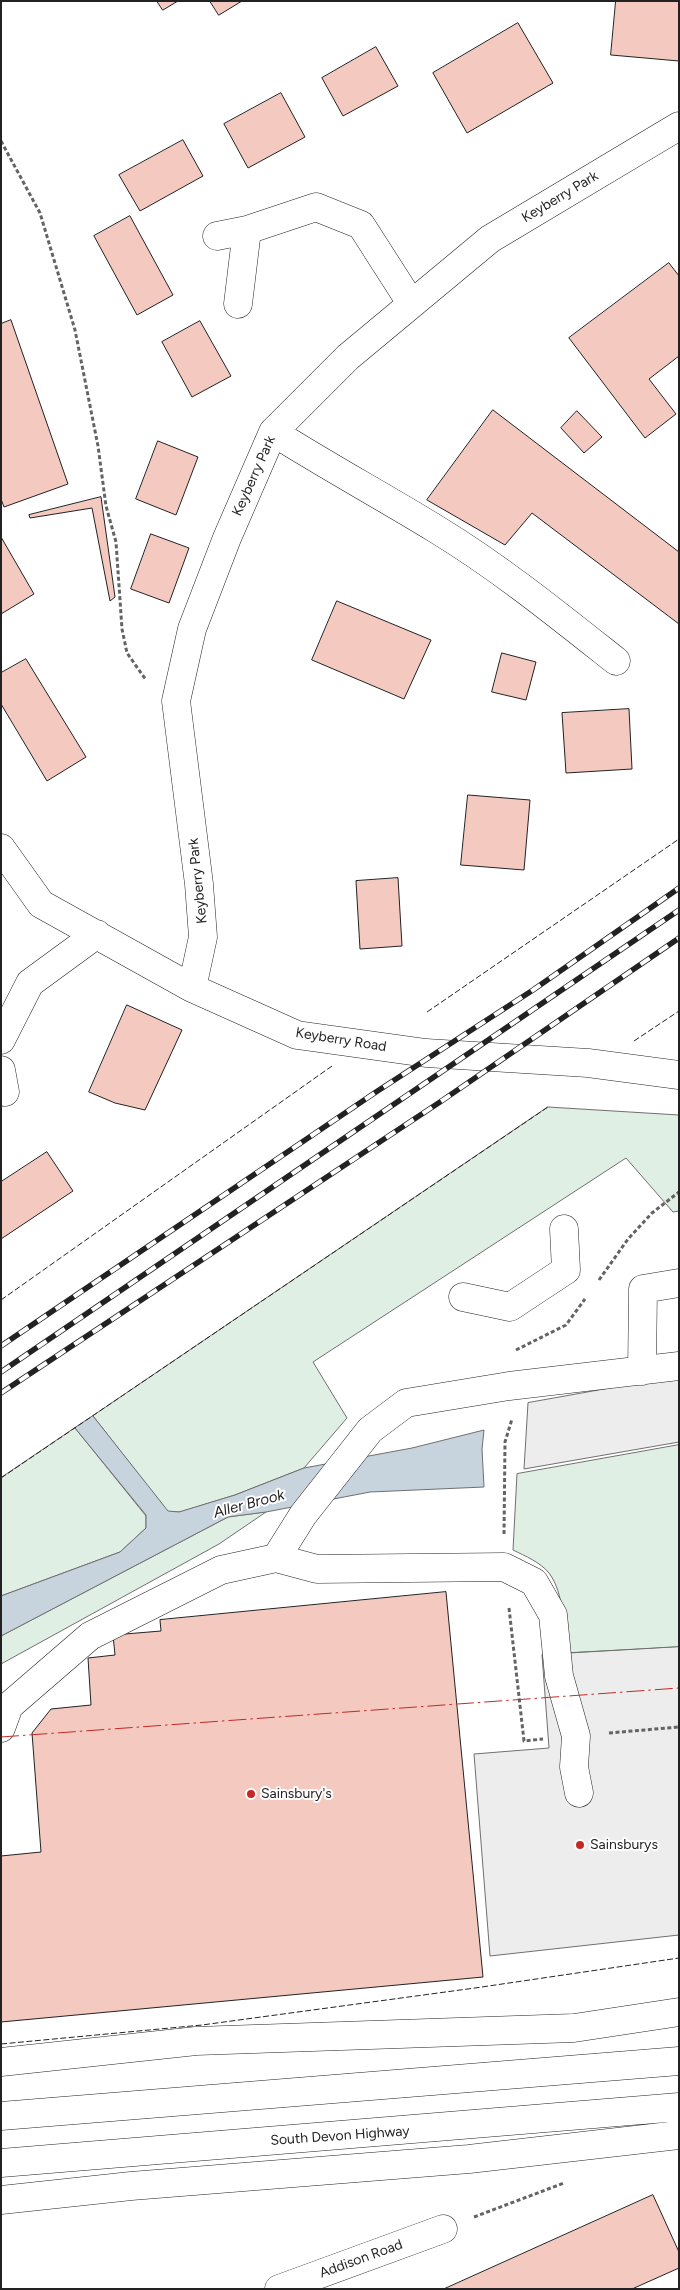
<!DOCTYPE html>
<html>
<head>
<meta charset="utf-8">
<style>
	body { margin:0 }
	#map { position:relative; width:680px; height:2290px; overflow:hidden; background:#fff; font-family:Figtree,sans-serif }
	canvas { display:block }
	.frame { position:absolute; inset:0; border:2px solid #222; pointer-events:none }
</style>
</head>
<body>
<div id="map">
<canvas width="680" height="2290"></canvas>
<div class="frame"></div>
</div>
<script>
const g = document.querySelector('canvas').getContext('2d');
g.lineJoin = 'round';
function fill(path, color) {
  g.fillStyle = color;
  g.fill(path, 'evenodd');
}
function strokePath(path, color, width, dash) {
  g.strokeStyle = color;
  g.lineWidth = width;
  g.lineCap = dash ? 'butt' : 'round';
  g.setLineDash(dash || []);
  g.stroke(path);
}
function write(font, color, halo, rows, align = 'center') {
  g.font = font + ' Figtree,sans-serif';
  g.lineWidth = 4;
  g.setLineDash([]);
  g.textBaseline = 'middle';
  g.strokeStyle = halo;
  g.fillStyle = color;
  for (const [text, x, y, turn = 0] of rows) {
    g.save();
    g.translate(x, y);
    g.rotate((+turn || 0) * Math.PI / 180);
    g.textAlign = isNaN(turn) ? turn : align;
    if (halo) g.strokeText(text, 0, 0);
    g.fillText(text, 0, 0);
    g.restore();
  }
}
const green = new Path2D(`
	M548 1107 679 1115V1211L673 1212 626 1158 313 1362 347 1418 304 1468 235 1495 180 1512H168L93 1416Z
	M75 1428 146 1516V1528L120 1552 1 1596V1478Z
	M679 1445V1647L564 1653C563 1628 565 1594 549 1573 540 1562 525 1556 513 1550L517 1474Z
	M266 1512 219 1544 1 1664V1636L228 1517Z`);
fill(green, '#e0efe3');
strokePath(green, '#6f6f6f', 1);
const parking = new Path2D(`
	M679 1376V1442L524 1469 528 1403Z
	M679 1647V1935L490 1956 474 1754 549 1748 542 1655Z`);
fill(parking, '#ededed');
strokePath(parking, '#6f6f6f', 1);
const water = new Path2D(`
	M93 1416 168 1511 179 1512 235 1495 304 1468 412 1448 484 1430 482 1449 484 1487 370 1492 266 1512 228 1517 1 1636V1596L120 1552 146 1528V1515L75 1428Z`);
fill(water, '#c7d3dd');
strokePath(water, '#6f6f6f', 1);
const building = new Path2D(`
	M157 1H178L163 10Z
	M210 1H242L219 15Z
	M616 1H679V61L611 55Z
	M518 23 553 83 467 133 433 73Z
	M376 47 398 86 343 116 322 78Z
	M281 93 305 137 248 168 224 124Z
	M183 140 203 176 140 211 119 175Z
	M130 216 173 295 137 315 94 236Z
	M669 263 679 276V356L649 379 676 414 645 438 569 338Z
	M11 320 68 484 4 507 1 499V324Z
	M200 321 231 376 192 397 162 342Z
	M493 410 679 552V624L532 513 505 545 427 500Z
	M577 411 602 437 584 453 561 428Z
	M158 441 198 457 176 515 136 499Z
	M101 497 115 597 110 601 92 508 30 518 29 515Z
	M151 534 189 548 169 603 131 589Z
	M1 537 34 594 1 614Z
	M337 601 431 640 404 699 312 660Z
	M502 653 536 662 526 700 492 692Z
	M26 659 86 757 47 781 1 704V673Z
	M629 709 632 769 566 773 562 713Z
	M468 795 530 800 524 870 461 865Z
	M398 878 402 946 360 949 356 881Z
	M127 1005 182 1030 145 1110 115 1103 89 1092Z
	M47 1152 73 1191 1 1239V1182Z
	M446 1592 483 1977 1 2022V1856L41 1852 32 1733 51 1709 91 1705 88 1658 115 1655 113 1635 161 1631 160 1620Z
	M653 2195 679 2252V2268L632 2289H444Z`);
fill(building, '#f3c9c0');
strokePath(building, '#222', 1);
const minor = new Path2D(`
	M217 236 247 230 316 207 361 225 411 303
	M238 304 247 230
	M273 432C327 466 382 496 436 529 500 568 558 615 616 661
	M1 848 41 904 192 988 297 1035 426 1053 588 1063 679 1075
	M192 988 203 937 199 884 176 701 192 629 227 538 273 432 348 357 490 239 679 126
	M1 1040 30 983 97 934
	M1 1070 5 1092
	M463 1297 510 1307 566 1270 564 1229
	M642 1371 643 1289 679 1283
	M276 1558 303 1515 370 1430 406 1403 509 1386 679 1366
	M1 1728 9 1706 90 1636 221 1570 276 1558 317 1569 504 1567 534 1582 553 1615 559 1676 576 1736 574 1767 579 1793
	M279 2289 443 2229`);
const highway = new Path2D(`
	M1 2062 196 2041 574 2028 679 2012
	M1 2116 679 2061
	M1 2163 679 2107
	M1 2200 131 2186 469 2159 679 2135`);
strokePath(minor, '#222', 29);
strokePath(highway, '#222', 29);
strokePath(new Path2D(`
	M1 141 40 213 75 330 98 446 106 506 116 542 122 629 127 653 146 680
	M599 1280 628 1239 652 1213 679 1192
	M516 1350 566 1325 585 1299
	M504 1534 505 1442 512 1419
	M509 1608 524 1741 543 1739
	M609 1733 679 1727
	M474 2217 564 2183`), '#646464', 3, [4, 2.5]);
strokePath(minor, '#fff', 28);
strokePath(highway, '#fff', 28);
const rail = new Path2D(`
	M1 1346 376 1092 533 990 679 888
	M1 1372 679 910
	M1 1393 440 1102 679 938`);
strokePath(rail, '#222', 5.5);
strokePath(rail, '#fff', 4, [11]);
strokePath(new Path2D(`
	M427 1012 679 839
	M634 1041 679 1011
	M1 1300 332 1066
	M1 1478 548 1107
	M1 2044 202 2025 475 1988 679 1958`), '#222', 1, [6, 2.5]);
strokePath(new Path2D(`
	M1 1737 679 1688`), '#c62828', 1, [18, 4, 2.5, 4]);
for (const [x, y, r, color] of [
	[251,1794,5,"#c62828"],
	[580,1845,5,"#c62828"]
]) {
  const dot = new Path2D();
  dot.arc(x, y, r, 0, 2 * Math.PI);
  g.fillStyle = color;
  g.fill(dot);
  strokePath(dot, '#fff', 2);
}
write('14px', '#222', '#fff', [
	["Keyberry Park",560,197,-31],
	["Keyberry Park",254,476,-66],
	["Keyberry Park",198,881,-96],
	["Keyberry Road",341,1040,9],
	["South Devon Highway",340,2136,-4],
	["Addison Road",361,2259,-20]
]);
write('14px', '#222', '#fff', [
	["Sainsbury's",261,1794],
	["Sainsburys",590,1845]
], 'left');
write('italic 15px', '#222', '#fff', [
	["Aller Brook",249,1504,-15]
]);
</script>
</body>
</html>
